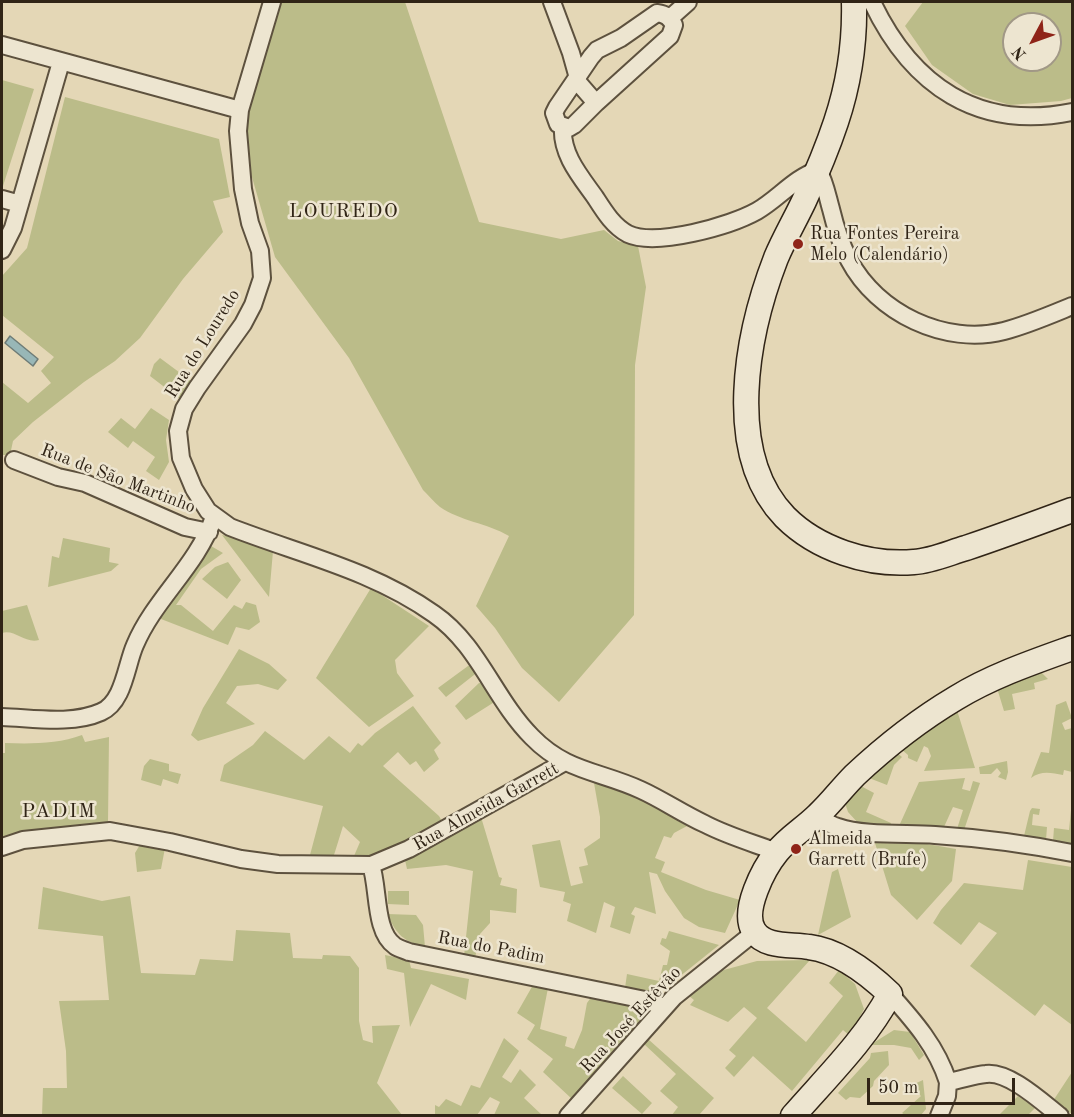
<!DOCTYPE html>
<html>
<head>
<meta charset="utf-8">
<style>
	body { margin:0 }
	#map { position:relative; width:1074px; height:1117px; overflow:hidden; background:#e4d7b6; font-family:"Old Standard TT",serif }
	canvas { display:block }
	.frame { position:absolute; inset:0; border:3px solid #302416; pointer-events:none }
	.north { position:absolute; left:1002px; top:12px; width:60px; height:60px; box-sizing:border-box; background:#ede5d0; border:2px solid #a19886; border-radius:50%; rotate:229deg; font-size:16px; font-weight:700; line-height:24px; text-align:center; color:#302416 }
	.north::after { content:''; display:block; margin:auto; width:21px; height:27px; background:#8f2418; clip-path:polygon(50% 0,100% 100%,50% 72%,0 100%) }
	.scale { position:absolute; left:867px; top:1078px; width:148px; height:27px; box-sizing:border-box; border:3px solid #302416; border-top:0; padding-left:8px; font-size:18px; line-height:21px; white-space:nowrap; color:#302416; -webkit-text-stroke:4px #ede5d0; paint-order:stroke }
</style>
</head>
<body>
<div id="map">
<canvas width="1074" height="1117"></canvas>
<div class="frame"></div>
<div class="north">N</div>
<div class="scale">50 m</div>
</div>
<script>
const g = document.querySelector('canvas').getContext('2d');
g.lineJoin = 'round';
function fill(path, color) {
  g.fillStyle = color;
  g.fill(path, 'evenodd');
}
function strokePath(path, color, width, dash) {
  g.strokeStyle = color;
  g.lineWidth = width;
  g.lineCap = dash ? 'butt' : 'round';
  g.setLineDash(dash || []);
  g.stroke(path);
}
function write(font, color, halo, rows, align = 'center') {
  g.font = font + ' "Old Standard TT",serif';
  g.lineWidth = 5;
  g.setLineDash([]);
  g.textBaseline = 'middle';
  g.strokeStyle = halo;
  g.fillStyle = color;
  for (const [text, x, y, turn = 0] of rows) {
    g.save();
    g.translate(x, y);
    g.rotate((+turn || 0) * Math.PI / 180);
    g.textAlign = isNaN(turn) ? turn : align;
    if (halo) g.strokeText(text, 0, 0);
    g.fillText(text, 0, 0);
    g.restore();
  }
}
fill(new Path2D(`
	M282 2H405L479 222 561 239 604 230 618 241 638 246 646 287 635 365 634 615 559 702 522 668 495 628 476 606 509 536C487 523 460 521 440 507 434 502 428 495 423 490L349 358 275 257 241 139 252 86Z
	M923 2H1072V98L1061 101 1010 105 973 94 932 65 905 26ZM1014 24H1050V60H1014Z
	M2 80 34 89 3 186H2Z
	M65 97 219 139 230 197 213 201 223 232 183 279 140 338 115 361 84 382 33 422 13 441 10 455H2V382L28 403 51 383 41 371 54 357 2 315V276L27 248Z
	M160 358 191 381 180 399 150 376 154 364Z
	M151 408 169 420 166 440 169 462 159 480 146 471 155 457 133 441 128 448 108 432 121 418 135 429Z
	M222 535 240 539 273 551 269 597Z
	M63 538 110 548 109 562 119 564 111 571 48 587 52 556 59 558Z
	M211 546 223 553 201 569 176 605H181L213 631 234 605 242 609 246 602 256 605 260 622 249 630 236 627 228 645 161 619 157 615Z
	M228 562 241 580 227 599 202 579 215 567Z
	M371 588 429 626 395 660 397 673 414 696 369 727 316 678Z
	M27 605 39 640C25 644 15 629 2 633V611Z
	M239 649 269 664 287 680 278 690 258 684 237 686 226 703 255 724 198 741 191 735 203 708Z
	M475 664 479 671 446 697 438 688 468 666Z
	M1042 673 1048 679 1034 683 1035 689 1012 694 1015 709 1004 711 997 688 1007 683Z
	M479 683 487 684 496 701 466 720 455 706Z
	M1066 701 1072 718 1062 723 1065 730 1072 728V772L1064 770 1063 775C1052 773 1041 770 1031 778L1041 752 1049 753 1056 705Z
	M413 706 441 743 434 750 439 759 424 772 416 761 410 765 398 752 383 766 439 816 443 823 369 858 354 856 360 842 343 826 334 855H310L323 806 220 781 224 765 253 745 265 731 304 760 329 736 350 753 358 743 362 746 375 733Z
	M956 707 975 768 924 771 931 756 928 748 924 746 917 762 908 758V755L901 749 896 752 902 757 894 765 887 785 869 778 894 750Z
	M82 735 85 742 109 737 108 822 69 827 42 832H19L2 837V753H5V743C30 744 58 744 82 735Z
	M150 759 169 764V771L181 774 178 784 163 779 161 786 141 780 144 766Z
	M1007 761 1008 772 1006 780 998 777 1001 773 997 768 991 774H980L979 767Z
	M965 778 962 789 970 791 973 781 980 783 964 830 957 829 963 810 953 807 944 827 899 826 919 782Z
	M594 783C628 789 657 809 687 826L674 833 671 838 664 836 655 858 665 862 661 872 706 890 740 900 725 933 699 927 684 918 665 891 657 874 649 872 656 914 635 907 631 914 635 916 630 934 610 927 615 907 604 902 596 933 567 921 571 904 563 901 565 892 540 887 532 845 560 840 571 886 583 883 579 867 588 865 584 849 600 838V817Z
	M859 785 874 793 866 812 891 823 890 826 859 824 848 812 845 803Z
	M1072 800V844L1053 841 1054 828 1069 830Z
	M1032 808 1040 809 1039 815 1033 814 1032 825 1047 827 1046 840 1024 836 1030 811Z
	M481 817 499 877 502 878 500 885 517 889 516 913 490 910V923L480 934 475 958 464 956 473 871 446 865 407 869 405 860Z
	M141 843 165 848 161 869 137 872 135 853Z
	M875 843 927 844 956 849 952 881 917 920 891 895Z
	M1028 860 1072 867V1025L1044 1004 1035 1016 970 966 997 933 979 922 961 945 933 923 941 910 964 883 1023 890Z
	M838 869 851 917 818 935 832 872Z
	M43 887 102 901 130 896 141 973 195 975 200 959 233 961 236 930 290 933 293 958 322 959 323 955 350 956 359 968V1021L363 1040 373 1043 372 1026 400 1025 377 1083 402 1115H42L43 1088H67L66 1051 59 1001 109 1000 103 936 38 929Z
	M388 891H409V905L388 904Z
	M387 914 416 915 423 925 425 947C403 941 397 935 387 914Z
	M669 931 719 945 664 989 649 992 625 988 627 974 659 981 663 965H667L670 951 660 944 662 938 666 939Z
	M385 955 409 960 411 968 469 979 466 1000 431 984 410 1027 404 973 387 969Z
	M810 960 767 1008 806 1042 843 996 829 983 839 970 855 984 864 1009 850 1036 843 1030 792 1091 753 1056 734 1077 725 1068 736 1056 729 1050 757 1018 744 1007 728 1022 690 1005 694 1000 689 996 720 971 757 961Z
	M533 985 548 988 540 1029 567 1037 565 1046 574 1049 582 1030 587 1003 592 996 631 1006 638 1012 640 1021 632 1033 572 1099 543 1072 553 1059 527 1039 535 1025 517 1013Z
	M894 1030 910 1032 924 1055 919 1060 911 1048 894 1045H870Z
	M504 1038 519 1051 502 1077 511 1083 520 1069 536 1085 524 1098 542 1115H494L500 1102 490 1097 477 1115H435V1105L439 1107 446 1099 461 1106 471 1085 480 1088Z
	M648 1039 714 1098 699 1115H672L678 1107 660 1091 676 1074 644 1044Z
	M888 1051 889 1065 874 1081 873 1086 860 1098 850 1097 846 1100 838 1093 870 1058 871 1053Z
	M1072 1072V1114L1053 1101Z
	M623 1076 652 1103 642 1114 612 1088Z
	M923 1080 926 1109 921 1115H905L902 1113 921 1096 910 1086Z
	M1018 1096 1035 1108 1028 1115H999Z`), '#bbbc89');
const water = new Path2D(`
	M10 336 38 359 33 366 5 343Z`);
fill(water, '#98b7b7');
strokePath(water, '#6e7c77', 1.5);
const street = new Path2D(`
	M272 2 240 110 238 131 243 189 250 223 260 251 262 278 253 305 243 324 197 388 184 409 178 431 181 458 194 489 208 511 230 527C299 554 372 570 434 614 479 645 494 699 532 737 566 772 600 771 641 790 663 800 683 814 705 824 728 836 753 843 777 852
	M552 2 571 53 578 78
	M872 2C912 86 978 131 1072 112
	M657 13C666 14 670 18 674 25L670 36 596 103 574 125 569 128 558 124 554 113 557 107 591 57 597 50 621 38Z
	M670 18 688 2
	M2 45 240 110
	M576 80 596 103
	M563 127C561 154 580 176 595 197 604 211 613 226 628 234 656 247 730 226 757 211 778 199 794 178 818 170 825 182 827 195 831 209 835 226 841 244 849 260 877 313 945 346 1004 331 1027 325 1050 315 1072 306
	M2 199 20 204
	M2 250 13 228 61 62
	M14 460 58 477 85 483 185 527 209 532
	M2 717C33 718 72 725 101 712 124 702 126 665 135 645 155 598 197 566 214 517
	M819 815C824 820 830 825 838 827 863 836 907 833 935 835 981 838 1027 844 1072 853
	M2 847 23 840 110 831 170 842 241 859 278 864 371 865 409 849 563 763
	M371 865C379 888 374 932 395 946 399 949 405 950 409 952L650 1001 664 1008
	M890 994C914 1021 937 1047 948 1082 961 1080 973 1075 986 1074 1009 1071 1042 1102 1060 1116
	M568 1116 674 997 755 932
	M939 1116 947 1096 948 1082`);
const secondary = new Path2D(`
	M854 2C855 42 849 83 836 122 827 149 816 175 804 201 795 220 784 239 776 258 747 333 723 453 785 517 817 549 868 566 914 562 931 561 949 553 966 548 1002 536 1037 523 1072 510
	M793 1116C827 1077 866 1039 890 994 868 973 840 951 809 947 791 944 765 948 754 931 741 911 764 868 777 852 788 838 805 828 818 815 831 803 842 788 855 775 886 746 919 720 956 698 992 676 1033 662 1072 648`);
strokePath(street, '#5d513e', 20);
strokePath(secondary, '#302416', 27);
strokePath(street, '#ede5d0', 16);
strokePath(secondary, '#ede5d0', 24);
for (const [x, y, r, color] of [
	[798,244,6,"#8f2418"],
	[796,849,6,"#8f2418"]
]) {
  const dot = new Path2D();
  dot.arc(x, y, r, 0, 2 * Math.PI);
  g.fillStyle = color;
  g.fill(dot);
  strokePath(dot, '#ede5d0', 2);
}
write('18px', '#302416', '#ede5d0', [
	["Rua Fontes Pereira",810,234],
	["Melo (Calendário)",810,255],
	["Almeida",808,839],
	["Garrett (Brufe)",808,860]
], 'left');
write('18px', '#302416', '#ede5d0', [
	["Rua do Louredo",203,344,-58],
	["Rua de São Martinho",118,479,21],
	["Rua Almeida Garrett",486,807,-29],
	["Rua do Padim",491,948,11],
	["Rua José Estêvão",631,1020,-47]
]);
g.letterSpacing = '1.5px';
write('20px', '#302416', '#ede5d0', [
	["LOUREDO",344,212],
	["PADIM",59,812]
]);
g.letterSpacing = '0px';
</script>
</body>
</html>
